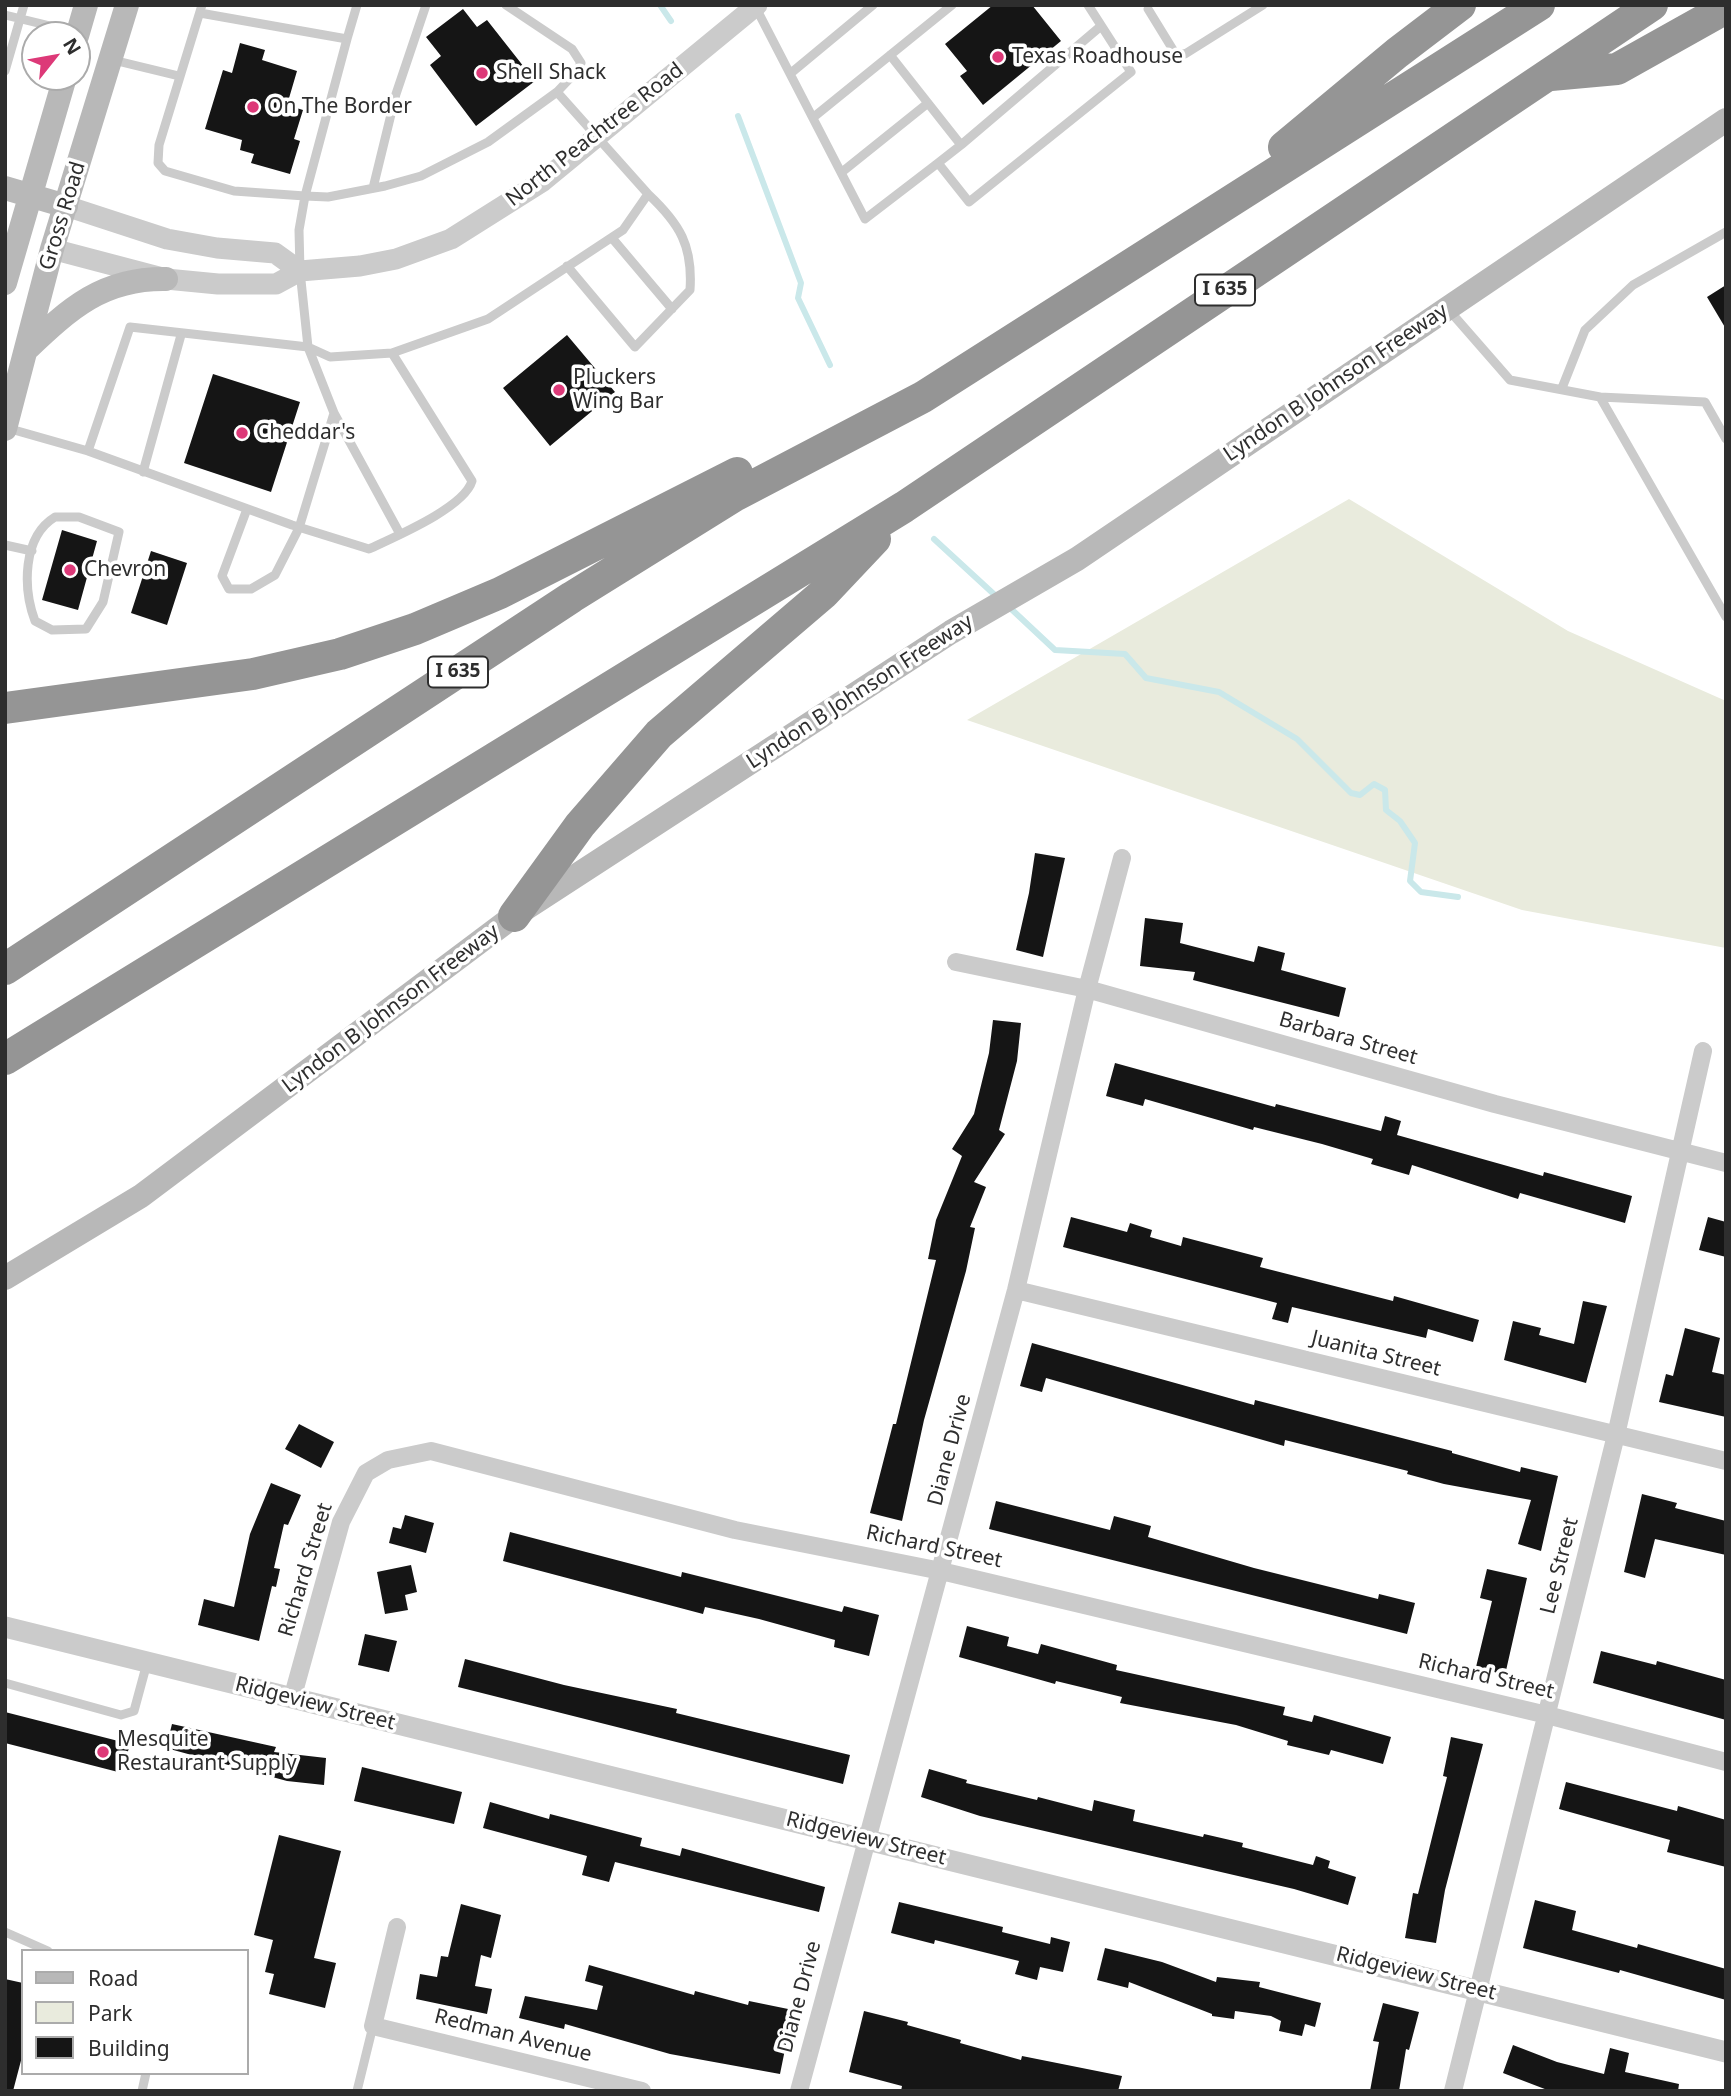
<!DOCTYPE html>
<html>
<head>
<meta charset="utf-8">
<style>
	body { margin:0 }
	#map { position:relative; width:1731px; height:2096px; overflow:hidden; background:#fff; font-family:"Noto Sans",sans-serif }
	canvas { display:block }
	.frame { position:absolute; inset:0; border:7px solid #2e2e2e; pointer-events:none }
	.legend { position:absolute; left:21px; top:1949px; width:228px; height:126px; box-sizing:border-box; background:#fff; border:2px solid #ababab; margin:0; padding:9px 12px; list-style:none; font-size:21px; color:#2e2e2e }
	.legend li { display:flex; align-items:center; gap:14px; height:35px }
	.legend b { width:35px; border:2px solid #ababab }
	.north { position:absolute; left:21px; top:21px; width:70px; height:70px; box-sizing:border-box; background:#fff; border:2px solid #ababab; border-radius:50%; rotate:59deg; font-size:19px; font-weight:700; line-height:28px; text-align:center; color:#2e2e2e }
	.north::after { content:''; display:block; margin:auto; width:24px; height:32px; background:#dd3978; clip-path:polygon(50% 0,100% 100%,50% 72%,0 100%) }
</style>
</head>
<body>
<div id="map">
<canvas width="1731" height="2096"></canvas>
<div class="frame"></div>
<ul class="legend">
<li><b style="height:9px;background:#b8b8b8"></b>Road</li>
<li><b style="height:19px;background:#e9ebdd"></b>Park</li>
<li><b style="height:19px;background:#151515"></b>Building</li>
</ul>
<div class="north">N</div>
</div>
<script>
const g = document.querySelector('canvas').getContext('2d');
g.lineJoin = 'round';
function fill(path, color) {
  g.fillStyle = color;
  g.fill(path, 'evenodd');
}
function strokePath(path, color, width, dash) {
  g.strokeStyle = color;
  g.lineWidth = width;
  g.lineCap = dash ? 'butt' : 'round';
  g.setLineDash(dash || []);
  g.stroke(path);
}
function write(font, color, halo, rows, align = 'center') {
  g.font = font + ' "Noto Sans",sans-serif';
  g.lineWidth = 7;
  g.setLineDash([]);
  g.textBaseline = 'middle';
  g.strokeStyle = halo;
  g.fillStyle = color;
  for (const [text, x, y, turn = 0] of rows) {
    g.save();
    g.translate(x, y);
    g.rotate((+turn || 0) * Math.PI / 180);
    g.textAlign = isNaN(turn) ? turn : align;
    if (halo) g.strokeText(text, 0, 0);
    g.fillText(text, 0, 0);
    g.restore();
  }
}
fill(new Path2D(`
	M1349 499 1568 631 1726 701V948L1522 910 967 720Z`), '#e9ebdd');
strokePath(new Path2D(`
	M660 5 671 21
	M738 116 801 283 798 298 830 365
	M934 539 997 597
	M1008 606 1055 650 1125 654 1146 678 1219 692 1297 739 1351 793 1360 795 1374 784 1385 790 1386 810 1400 821 1415 843 1410 881 1421 892 1458 897`), '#cae8ea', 6);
fill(new Path2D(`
	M993 5H1032L1061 41 983 105 960 76 967 71 945 44Z
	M463 9 477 27 487 20 535 81 476 126 430 65 441 56 426 37Z
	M240 43 265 50 262 60 297 71 287 105 303 110 294 139 300 141 290 174 251 163 254 154 240 150 242 140 205 129 223 70 232 73Z
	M1726 285V329L1707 297Z
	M567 335 615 392 550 446 503 388Z
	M213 374 300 402 271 492 184 463Z
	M62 530 97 541 78 610 42 600Z
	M151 551 187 563 167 625 131 613Z
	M1035 853 1065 858 1043 957 1016 950 1029 893Z
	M1145 918 1183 923 1180 943 1254 962 1258 946 1285 953 1281 970 1346 988 1339 1017 1193 980 1195 972 1140 966Z
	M993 1020 1021 1023 1017 1061 999 1130 1005 1134 974 1182 986 1187 970 1227 975 1228 966 1271 924 1420 902 1521 870 1513 893 1424H896L936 1260 928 1259 936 1220 962 1156 952 1149 974 1114 989 1053Z
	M1115 1063 1275 1107 1276 1104 1381 1131 1385 1116 1401 1121 1397 1135 1543 1176 1544 1172 1632 1196 1625 1223 1520 1193 1518 1199 1412 1165 1409 1175 1371 1164 1373 1159 1322 1144 1254 1127 1253 1130 1145 1099 1143 1106 1106 1096Z
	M1071 1217 1127 1232 1130 1223 1152 1230 1150 1237 1181 1246 1183 1237 1263 1258 1260 1267 1393 1301 1394 1296 1479 1320 1473 1342 1428 1329 1426 1338 1292 1307 1288 1323 1272 1319 1277 1303 1063 1247Z
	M1708 1217 1726 1222V1257L1699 1250Z
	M1583 1301 1607 1306 1586 1383 1504 1360 1513 1321 1541 1328 1539 1335 1574 1344Z
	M1685 1328 1720 1338 1712 1372 1726 1375V1417L1659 1402 1666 1374 1673 1376Z
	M1032 1343 1254 1405 1255 1400 1452 1451V1453L1520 1472 1521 1467 1558 1476 1541 1551 1518 1544 1531 1500 1444 1484 1407 1474 1408 1471 1285 1440 1284 1446 1046 1378 1042 1392 1020 1386Z
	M299 1424 334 1442 321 1468 285 1449Z
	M271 1483 301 1495 288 1525 284 1524 274 1568 280 1569 276 1587 272 1586 259 1641 198 1625 204 1599 234 1607 250 1534Z
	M1642 1494 1677 1503 1675 1508 1726 1521V1555L1655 1539 1645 1578 1624 1572Z
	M996 1501 1110 1530 1114 1516 1151 1526 1148 1537 1254 1568 1378 1599 1379 1594 1415 1603 1407 1634 989 1529Z
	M405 1515 434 1523 426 1553 389 1543 393 1527 401 1529Z
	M510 1532 681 1577 682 1572 842 1612 844 1606 879 1615 869 1656 834 1647 835 1640 759 1619 705 1607 703 1614 503 1561Z
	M411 1565 417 1592 405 1595 408 1610 385 1614 377 1572Z
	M1487 1569 1527 1578 1505 1675 1476 1667 1492 1601 1480 1598Z
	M967 1626 1009 1637 1007 1646 1038 1654 1041 1644 1117 1665 1116 1670 1285 1707 1283 1715 1312 1722 1314 1715 1391 1737 1383 1764 1331 1750 1329 1755 1287 1745 1288 1741 1236 1725 1120 1703 1122 1697 1056 1681 1055 1684 959 1657Z
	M365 1634 397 1641 389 1672 358 1665Z
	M1601 1651 1656 1665 1657 1661 1726 1680V1720L1593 1683Z
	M465 1659 564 1685 677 1709 676 1713 850 1755 843 1784 458 1687Z
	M5 1712 130 1744 122 1773 5 1743Z
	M172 1724 276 1747 274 1752 326 1758 324 1785 287 1781 166 1748Z
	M1451 1737 1483 1744 1445 1890 1436 1943 1405 1938 1413 1893 1418 1894 1447 1777 1443 1776Z
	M362 1767 462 1792 454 1824 354 1801Z
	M929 1769 967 1780 966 1783 1037 1800 1038 1797 1092 1811 1094 1800 1135 1810 1133 1821 1203 1837 1204 1834 1243 1843 1242 1847 1313 1865 1316 1856 1330 1861 1328 1868 1356 1877 1348 1905 1294 1889 980 1816 921 1797Z
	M1566 1782 1677 1811 1678 1806 1726 1820V1867L1667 1852 1670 1840 1559 1809Z
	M490 1802 549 1819 550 1814 642 1838 640 1846 680 1856 682 1848 825 1887 819 1912 615 1862 609 1882 582 1875 587 1856 483 1828Z
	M279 1835 341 1851 314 1958 336 1963 325 2008 269 1994 274 1974 265 1972 273 1940 254 1935Z
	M1535 1900 1576 1911 1572 1930 1637 1948 1638 1944 1726 1969V2000L1620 1970 1619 1973 1523 1948Z
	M899 1902 1003 1927 1002 1932 1050 1944 1051 1937 1070 1942 1063 1972 1040 1967 1037 1980 1015 1974 1019 1961 935 1940 934 1944 891 1933Z
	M461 1904 501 1915 491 1958 481 1955 475 1986 492 1989 487 2014 416 1999 420 1974 437 1977 441 1956 448 1957Z
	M1105 1948 1162 1962 1216 1982 1217 1977 1260 1982 1259 1987 1321 2003 1315 2027 1305 2024 1302 2036 1279 2031 1281 2021 1271 2016 1235 2011 1234 2019 1212 2016V2014L1129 1982 1128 1988 1097 1980Z
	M589 1965 694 1995 695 1991 748 2005 749 2001 793 2010 780 2074 670 2054 565 2024 564 2029 519 2018 525 1996 597 2010 603 1986 585 1981Z
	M5 1979 23 1983V2053L13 2091H5Z
	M1383 2003 1419 2012 1409 2050 1406 2049 1399 2091H1370L1379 2042 1373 2041Z
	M864 2011 908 2022 907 2025 961 2040 960 2043 1021 2060 1022 2056 1122 2076 1118 2091H901L902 2086 849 2072Z
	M1513 2045 1557 2062 1604 2074 1610 2048 1629 2053 1625 2072 1679 2084 1678 2091H1550L1503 2073Z`), '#151515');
strokePath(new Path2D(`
	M202 5 159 145 158 163 165 171 234 191 305 196 328 197 385 186 421 176 488 142 557 92 576 72 581 63 572 49 506 5
	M755 6 865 219 938 163 969 202 1131 72 1088 5
	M1148 9 1175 53 1185 54 1263 5
	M5 15 75 32
	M347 39 357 5
	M890 55 961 145 938 163
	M113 60 179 76
	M5 71 24 5
	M791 73 873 5
	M815 116 952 5
	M961 145 1101 26
	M842 172 928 103
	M373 188 396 94 426 5
	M612 238 672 309
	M567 266 635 347 690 290C693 246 680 224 648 194
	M1448 309 1510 380 1600 397 1726 617
	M308 347 330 357 392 353
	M1562 388 1585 330 1633 285 1726 232
	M1600 397 1705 402 1726 439
	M334 413 400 534
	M7 428 88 451 130 327 308 347 300 271 299 230 305 196 347 39 200 13
	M88 451 292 525 369 549C394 537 464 508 472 481L392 353 488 319 623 230 648 194 557 92
	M143 472 181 335
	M247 509 222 576 229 589H251L275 575 299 528 334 413 308 347
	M55 517H79L119 532 103 602 86 629 52 630 35 621C23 589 22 537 55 517Z
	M5 545 32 551
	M5 1683 121 1715 134 1711 147 1663
	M5 1932 48 1951
	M142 2091 146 2073
	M357 2091 373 2026`), '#cbcbcb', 9);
strokePath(new Path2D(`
	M956 962 1087 989 1495 1104 1726 1163
	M1016 1290 1726 1461
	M292 1699 341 1522 366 1473 388 1460 431 1451 735 1530 941 1571 1547 1715 1726 1762
	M397 1927 373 2026 642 2091
	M799 2091 1016 1290 1087 989 1122 858
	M1453 2091 1616 1435 1703 1051`), '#cbcbcb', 18);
strokePath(new Path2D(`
	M66 206 167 239 217 248 275 253 300 271
	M52 249 166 279 218 284H276L300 271 360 266 396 259 451 239 543 181 757 5
	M5 1627 1726 2052`), '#cbcbcb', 21);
strokePath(new Path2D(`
	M77 36 86 5
	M5 188 66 206
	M5 283 65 77
	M26 350C70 308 103 278 166 279
	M5 429 52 249 127 5
	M5 1278 141 1196 514 916 951 632 1077 559 1726 120`), '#b8b8b8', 24);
strokePath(new Path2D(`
	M1551 75 1617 69 1726 8
	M1284 147 1397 53 1460 5
	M5 708 253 674 340 654 415 629 500 593 737 473
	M514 916 580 825 659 734 824 593 875 539
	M5 969 572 597 736 495 923 397 1539 5
	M5 1059 904 507 1652 5`), '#959595', 32);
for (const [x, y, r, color] of [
	[998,57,7,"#dd3978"],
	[482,73,7,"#dd3978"],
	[253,107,7,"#dd3978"],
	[559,390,7,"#dd3978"],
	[242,433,7,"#dd3978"],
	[70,570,7,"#dd3978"],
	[103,1752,7,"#dd3978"]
]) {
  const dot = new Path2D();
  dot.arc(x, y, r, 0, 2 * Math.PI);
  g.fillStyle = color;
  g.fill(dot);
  strokePath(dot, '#fff', 2.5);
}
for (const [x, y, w] of [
	[1225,290,60],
	[458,672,60]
]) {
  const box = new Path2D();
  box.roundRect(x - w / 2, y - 15.5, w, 31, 5);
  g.fillStyle = '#fff';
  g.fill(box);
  strokePath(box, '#2e2e2e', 2);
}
write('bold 19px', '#2e2e2e', null, [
	["I 635",1225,290],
	["I 635",458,672]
]);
write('21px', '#2e2e2e', '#fff', [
	["Texas Roadhouse",1012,57],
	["Shell Shack",496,73],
	["On The Border",267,107],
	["Pluckers",573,378],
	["Wing Bar",573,402],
	["Cheddar's",256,433],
	["Chevron",84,570],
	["Mesquite",117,1740],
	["Restaurant Supply",117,1764]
], 'left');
write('21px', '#2e2e2e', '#fff', [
	["North Peachtree Road",595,135,-38],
	["Gross Road",63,216,-73],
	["Lyndon B Johnson Freeway",1336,383,-34],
	["Lyndon B Johnson Freeway",860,692,-33],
	["Lyndon B Johnson Freeway",391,1009,-37],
	["Barbara Street",1348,1039,16],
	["Juanita Street",1376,1354,14],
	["Diane Drive",950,1450,-75],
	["Richard Street",934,1547,12],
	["Lee Street",1560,1566,-76],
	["Richard Street",306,1570,-73],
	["Richard Street",1486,1677,13],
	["Ridgeview Street",315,1704,14],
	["Ridgeview Street",866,1839,14],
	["Ridgeview Street",1416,1974,14],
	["Diane Drive",800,1997,-75],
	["Redman Avenue",513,2036,14]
]);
</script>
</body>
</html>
